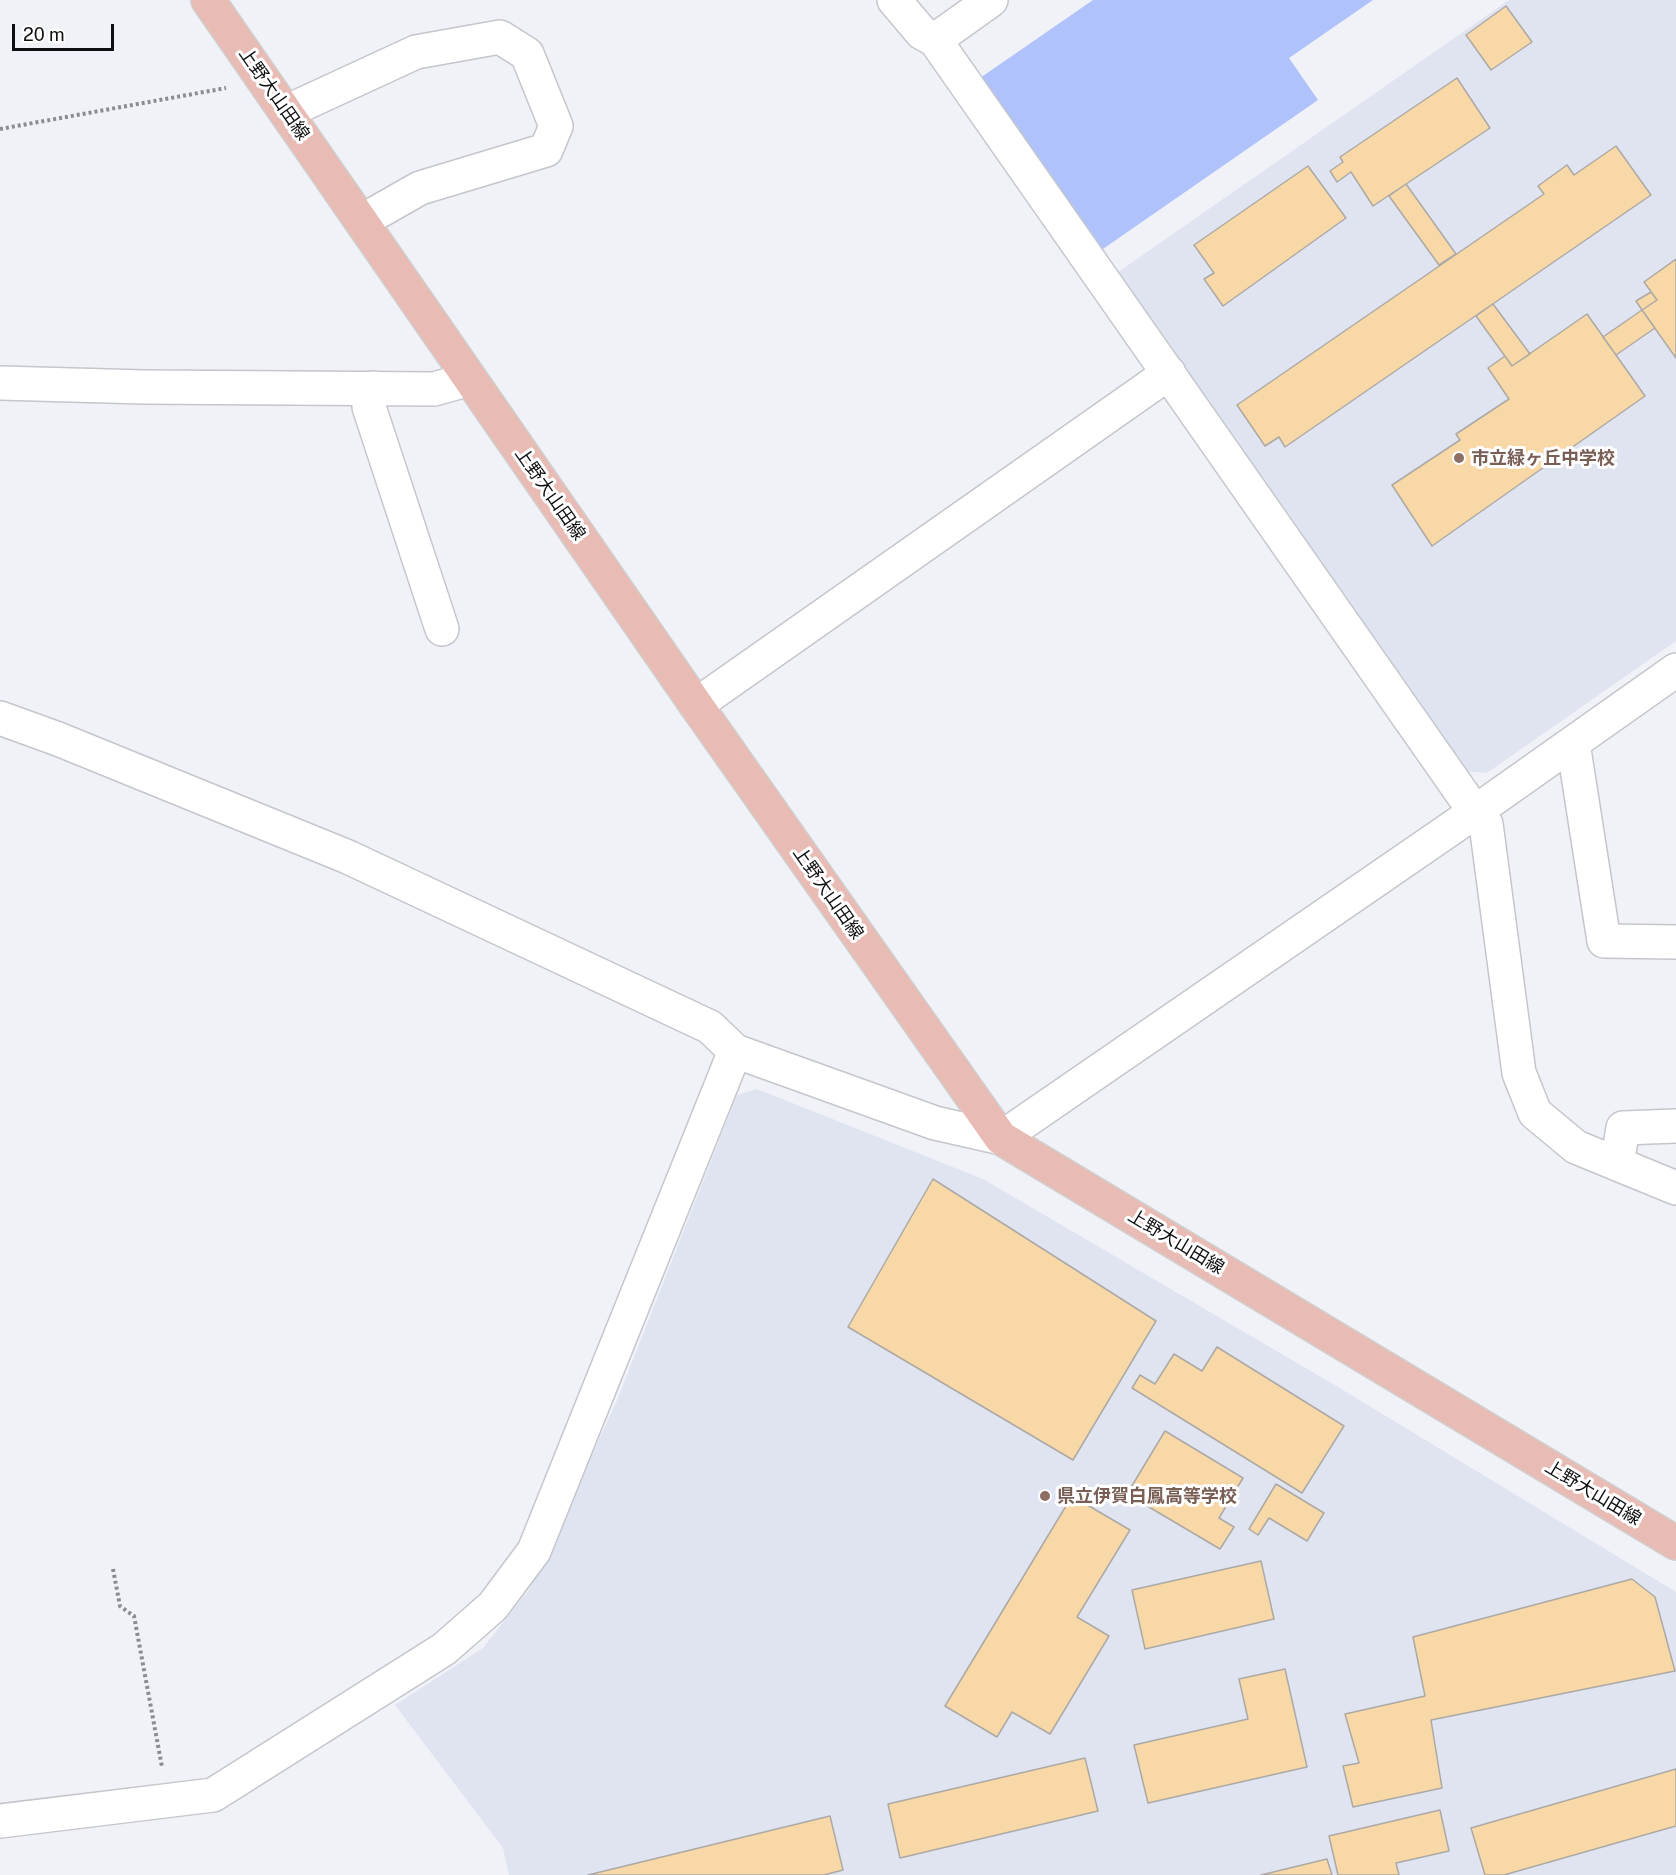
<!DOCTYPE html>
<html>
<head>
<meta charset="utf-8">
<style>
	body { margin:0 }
	#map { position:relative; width:1676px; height:1875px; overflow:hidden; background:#f0f2f7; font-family:"Public Sans",sans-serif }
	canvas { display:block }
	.scale { position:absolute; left:12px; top:24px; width:102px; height:27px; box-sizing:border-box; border:3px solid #0e0f11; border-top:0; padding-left:8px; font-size:18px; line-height:21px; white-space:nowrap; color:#0e0f11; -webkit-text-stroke:4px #fff; paint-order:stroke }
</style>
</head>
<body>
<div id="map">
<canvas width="1676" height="1875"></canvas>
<div class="scale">20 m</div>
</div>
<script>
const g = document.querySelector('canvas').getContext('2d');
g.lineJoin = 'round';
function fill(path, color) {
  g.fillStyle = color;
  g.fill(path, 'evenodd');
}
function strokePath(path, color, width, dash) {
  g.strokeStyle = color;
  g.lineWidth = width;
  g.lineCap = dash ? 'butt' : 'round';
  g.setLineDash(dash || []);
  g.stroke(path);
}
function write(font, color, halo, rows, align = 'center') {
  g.font = font + ' "Public Sans","Noto Sans JP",sans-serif';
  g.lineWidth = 6;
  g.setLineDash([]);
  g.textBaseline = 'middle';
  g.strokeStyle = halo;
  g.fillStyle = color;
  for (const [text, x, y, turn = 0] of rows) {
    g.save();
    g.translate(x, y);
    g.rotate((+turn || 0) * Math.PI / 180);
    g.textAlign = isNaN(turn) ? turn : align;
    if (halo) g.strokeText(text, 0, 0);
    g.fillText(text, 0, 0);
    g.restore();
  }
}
fill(new Path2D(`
	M1509 0H1676V641L1487 773 1461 771 1114 275Z
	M757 1089 983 1179 1338 1387 1676 1592V1875H509L503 1848 395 1705 483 1648 528 1591 616 1403 737 1095Z`), '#e0e4f1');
fill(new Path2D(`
	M1093 0H1373L1289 58 1318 100 1100 251 980 78Z`), '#b0c2fb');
const building = new Path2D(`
	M1506 6 1532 42 1491 70 1466 35Z
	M1457 78 1490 128 1373 206 1351 172 1337 182 1330 171 1343 162 1340 157Z
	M1616 146 1651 195 1285 447 1279 437 1265 446 1237 405 1544 194 1538 186 1567 165 1574 175Z
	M1308 166 1346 218 1223 306 1204 279 1214 273 1194 245Z
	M1406 184 1456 254 1439 265 1389 196Z
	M1676 259V358L1642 310 1657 300 1644 282Z
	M1651 292 1657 300 1642 310 1636 301Z
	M1493 304 1530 354 1512 366 1476 316Z
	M1642 310 1655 328 1616 355 1603 337Z
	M1587 314 1645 396 1432 546 1392 485 1460 440 1456 434 1509 399 1488 368 1505 356 1512 366Z
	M933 1179 1156 1321 1073 1460 848 1327Z
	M1217 1347 1344 1426 1302 1493 1132 1388 1140 1375 1155 1384 1174 1354 1202 1371Z
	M1165 1431 1243 1478 1219 1518 1234 1527 1220 1549 1127 1494Z
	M1276 1484 1324 1513 1307 1541 1269 1518 1258 1535 1249 1529Z
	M1072 1496 1130 1530 1077 1617 1109 1636 1050 1734 1012 1712 997 1737 945 1706Z
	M1261 1561 1274 1619 1145 1649 1132 1590Z
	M1632 1579 1655 1597 1675 1671 1431 1720 1442 1788 1353 1807 1343 1766 1359 1763 1345 1714 1425 1696 1413 1637Z
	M1285 1669 1307 1767 1148 1803 1134 1745 1248 1719 1239 1679Z
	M1085 1758 1098 1811 900 1858 888 1804Z
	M1676 1769V1826L1504 1875H1485L1471 1828Z
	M1440 1810 1449 1851 1396 1863 1399 1875H1338L1329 1836Z
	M830 1816 843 1870 824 1875H588Z
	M1327 1859 1332 1875H1261Z`);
fill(building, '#f8d8a6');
strokePath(building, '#aca9a5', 1.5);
const minor = new Path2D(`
	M894 0 922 33 935 40 1475 812 1486 824 1519 1073 1535 1113 1576 1147 1676 1188
	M935 40 991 0
	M286 112 416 52 500 37 527 54 556 126 546 150 420 188 362 221
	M0 383 144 387 434 389 470 379
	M373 388 369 407 442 629
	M696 705 1169 373
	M0 718 58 739 348 857 710 1027 735 1051 935 1123 1001 1138 1475 812 1676 670
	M1573 743 1604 941 1676 942
	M1617 1164 1623 1128 1676 1126
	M0 1821 213 1795 444 1649 493 1606 534 1551 735 1051`);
const major = new Path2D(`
	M208 0 696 705 1001 1138 1676 1543`);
strokePath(minor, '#c4c6cc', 36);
strokePath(major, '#cfcfcf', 36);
strokePath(new Path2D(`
	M0 129 226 88
	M113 1569 120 1606 134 1616 162 1767`), '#8b8c90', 4, [3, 3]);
strokePath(minor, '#fff', 33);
strokePath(major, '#e8bcb5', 33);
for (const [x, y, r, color] of [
	[1459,458,6,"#8d6e63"],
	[1045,1496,6,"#8d6e63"]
]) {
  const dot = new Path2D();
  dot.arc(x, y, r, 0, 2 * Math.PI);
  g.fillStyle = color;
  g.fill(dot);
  strokePath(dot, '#fff', 2);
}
write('18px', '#0e0f11', '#fff', [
	["上野大山田線",274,94,55],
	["上野大山田線",550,494,55],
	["上野大山田線",828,893,55],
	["上野大山田線",1176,1242,31],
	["上野大山田線",1593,1493,31]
]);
write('bold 18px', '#785e54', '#fff', [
	["市立緑ヶ丘中学校",1471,458],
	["県立伊賀白鳳高等学校",1057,1496]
], 'left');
</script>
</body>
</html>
